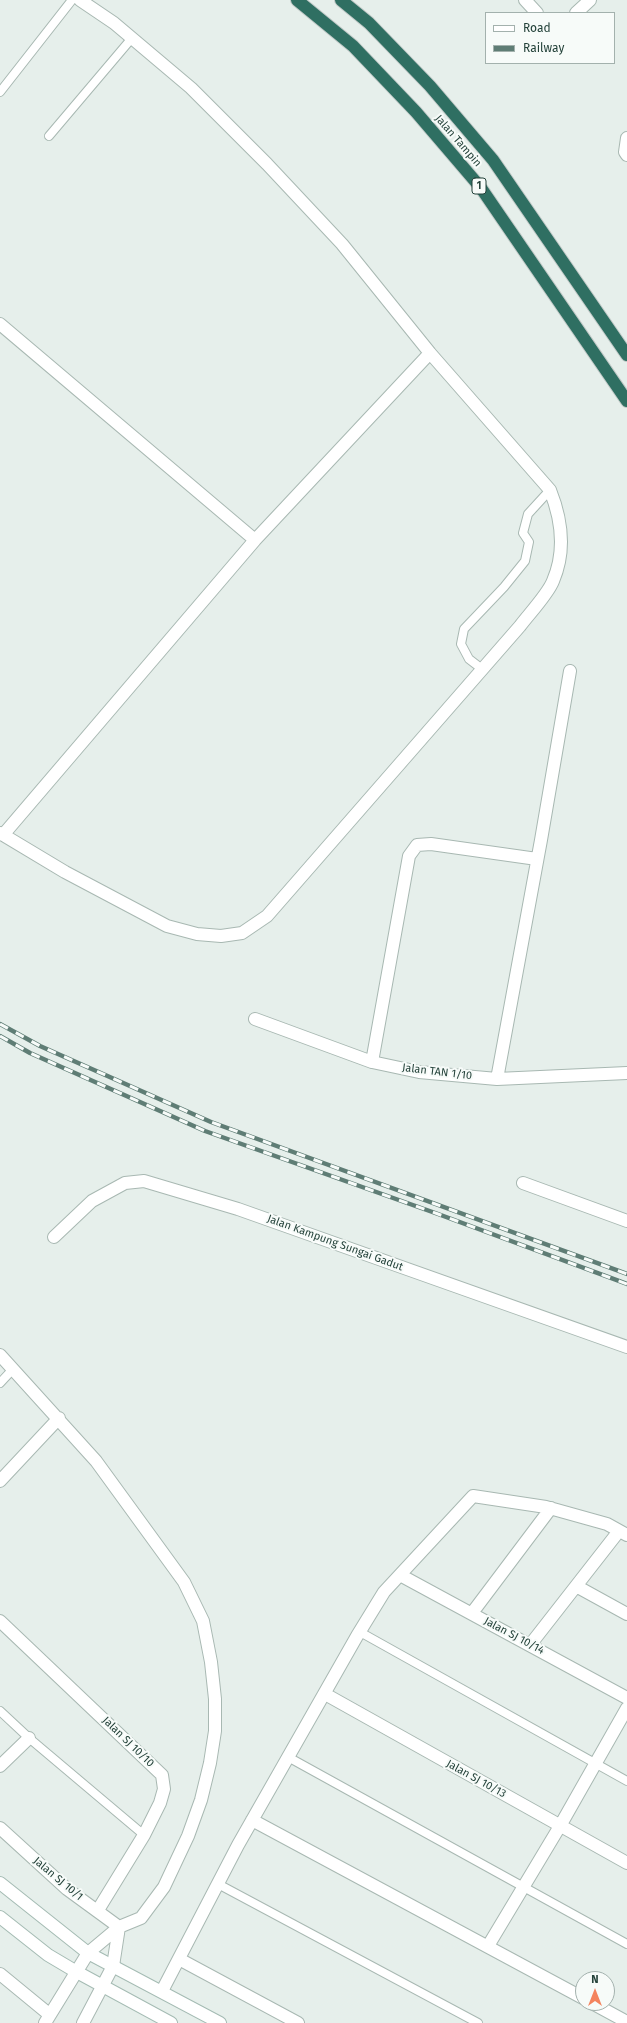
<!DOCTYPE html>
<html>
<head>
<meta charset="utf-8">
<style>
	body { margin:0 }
	#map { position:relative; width:627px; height:2023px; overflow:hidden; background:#e6efeb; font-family:"Fira Sans",sans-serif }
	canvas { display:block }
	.legend { position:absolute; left:485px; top:12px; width:130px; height:52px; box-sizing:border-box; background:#f7fbf9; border:1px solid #a3b1ad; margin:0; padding:5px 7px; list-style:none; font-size:12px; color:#24423a }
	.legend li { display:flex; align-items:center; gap:8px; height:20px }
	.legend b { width:20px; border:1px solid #a3b1ad }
	.north { position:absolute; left:575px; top:1971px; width:40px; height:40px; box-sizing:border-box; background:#f7fbf9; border:1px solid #a3b1ad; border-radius:50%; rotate:0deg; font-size:11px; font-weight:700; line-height:16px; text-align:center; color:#24423a }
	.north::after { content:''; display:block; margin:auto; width:14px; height:18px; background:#f4845f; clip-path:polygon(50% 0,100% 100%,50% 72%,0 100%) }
</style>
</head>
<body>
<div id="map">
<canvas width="627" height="2023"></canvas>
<ul class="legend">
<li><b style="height:5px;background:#fff"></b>Road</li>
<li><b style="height:5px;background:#5f7d75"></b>Railway</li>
</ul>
<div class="north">N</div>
</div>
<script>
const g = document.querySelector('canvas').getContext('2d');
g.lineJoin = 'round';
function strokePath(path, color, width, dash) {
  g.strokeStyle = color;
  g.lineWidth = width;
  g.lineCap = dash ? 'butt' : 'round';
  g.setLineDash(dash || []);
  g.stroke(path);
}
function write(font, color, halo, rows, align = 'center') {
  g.font = font + ' "Fira Sans",sans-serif';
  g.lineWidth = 4;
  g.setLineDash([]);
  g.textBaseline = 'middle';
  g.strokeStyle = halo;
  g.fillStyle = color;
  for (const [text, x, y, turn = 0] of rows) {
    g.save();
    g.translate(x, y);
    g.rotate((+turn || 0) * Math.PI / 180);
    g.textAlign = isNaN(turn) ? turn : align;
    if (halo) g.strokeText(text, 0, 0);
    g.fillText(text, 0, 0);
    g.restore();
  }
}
const lane = new Path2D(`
	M0 92 72 0
	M49 136 132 38
	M482 669 469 659 461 644 464 629 504 587 525 561 529 542 523 533 528 514 550 490
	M0 1383 13 1369
	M360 1632 627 1781
	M0 1711 29 1738 144 1835
	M288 1757 627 1944
	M218 1884 478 2023`);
const street = new Path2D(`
	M525 0 537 13
	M576 13 590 0
	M627 138 625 152 627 155
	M0 324 255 540
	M0 833 65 872 167 926 197 934 221 936 242 933 267 916 520 626C529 614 548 594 553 581 566 551 562 520 550 490L430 353 342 244 267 164 191 88 114 23 80 0
	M3 835 255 540 430 353
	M255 1019 372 1062 419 1072 497 1079 627 1073
	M372 1062 409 856 417 845 431 844 537 859
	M497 1079 541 840 570 671
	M523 1183 627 1221
	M54 1237 92 1201 125 1183 144 1181 238 1209 627 1347
	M0 1355 96 1461 184 1582 203 1621 211 1662 215 1699V1731L210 1763 201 1800 188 1836 164 1887 141 1918 119 1927 88 1953 45 2023
	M0 1481 59 1418
	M400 1575 627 1698
	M576 1586 627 1614
	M472 1613 551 1508
	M0 1621 162 1775 164 1789 160 1803 144 1835 98 1910
	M530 1645 619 1531
	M325 1694 627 1863
	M0 1766 29 1738
	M252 1820 583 1998
	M0 1828 67 1889 119 1927
	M488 1946 560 1826 627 1708
	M179 1959 298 2023
	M0 1974 50 2015
	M162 1991 238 1845 357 1636 384 1592 473 1496 546 1507 607 1524 627 1535
	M592 2003 627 2022
	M83 2023 113 1966 119 1927`);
const secondary = new Path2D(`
	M0 1883 88 1953 220 2023
	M0 1917 48 1955 75 1971 171 2023`);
const highway = new Path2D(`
	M297 0 353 46 416 112 481 188 627 401
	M341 0 369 23 430 86 493 160 627 355`);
strokePath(lane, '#a8b8b2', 10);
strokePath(street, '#a8b8b2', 14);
strokePath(secondary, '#a4bbb3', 14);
strokePath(highway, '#c2cac8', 14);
strokePath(lane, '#fff', 8);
strokePath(street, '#fff', 12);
strokePath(secondary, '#fff', 12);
strokePath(highway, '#2f6f62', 12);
const rail = new Path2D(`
	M0 1024 40 1046 211 1122 627 1274
	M0 1036 30 1053 205 1131 438 1214 627 1284`);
strokePath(rail, '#5f7d75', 4.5);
strokePath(rail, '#f7fbf9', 3, [9]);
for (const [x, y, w] of [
	[479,186,14]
]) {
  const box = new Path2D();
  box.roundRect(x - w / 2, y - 8, w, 16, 3);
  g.fillStyle = '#f7fbf9';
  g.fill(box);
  strokePath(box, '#24423a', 1);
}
write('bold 10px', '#24423a', null, [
	["1",479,186]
]);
write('11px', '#24423a', '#f7fbf9', [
	["Jalan Tampin",458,141,49],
	["Jalan TAN 1/10",437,1072,7],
	["Jalan Kampung Sungai Gadut",335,1243,20],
	["Jalan SJ 10/14",514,1636,28],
	["Jalan SJ 10/10",128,1742,44],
	["Jalan SJ 10/13",476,1779,29],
	["Jalan SJ 10/1",58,1879,40]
]);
</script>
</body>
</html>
